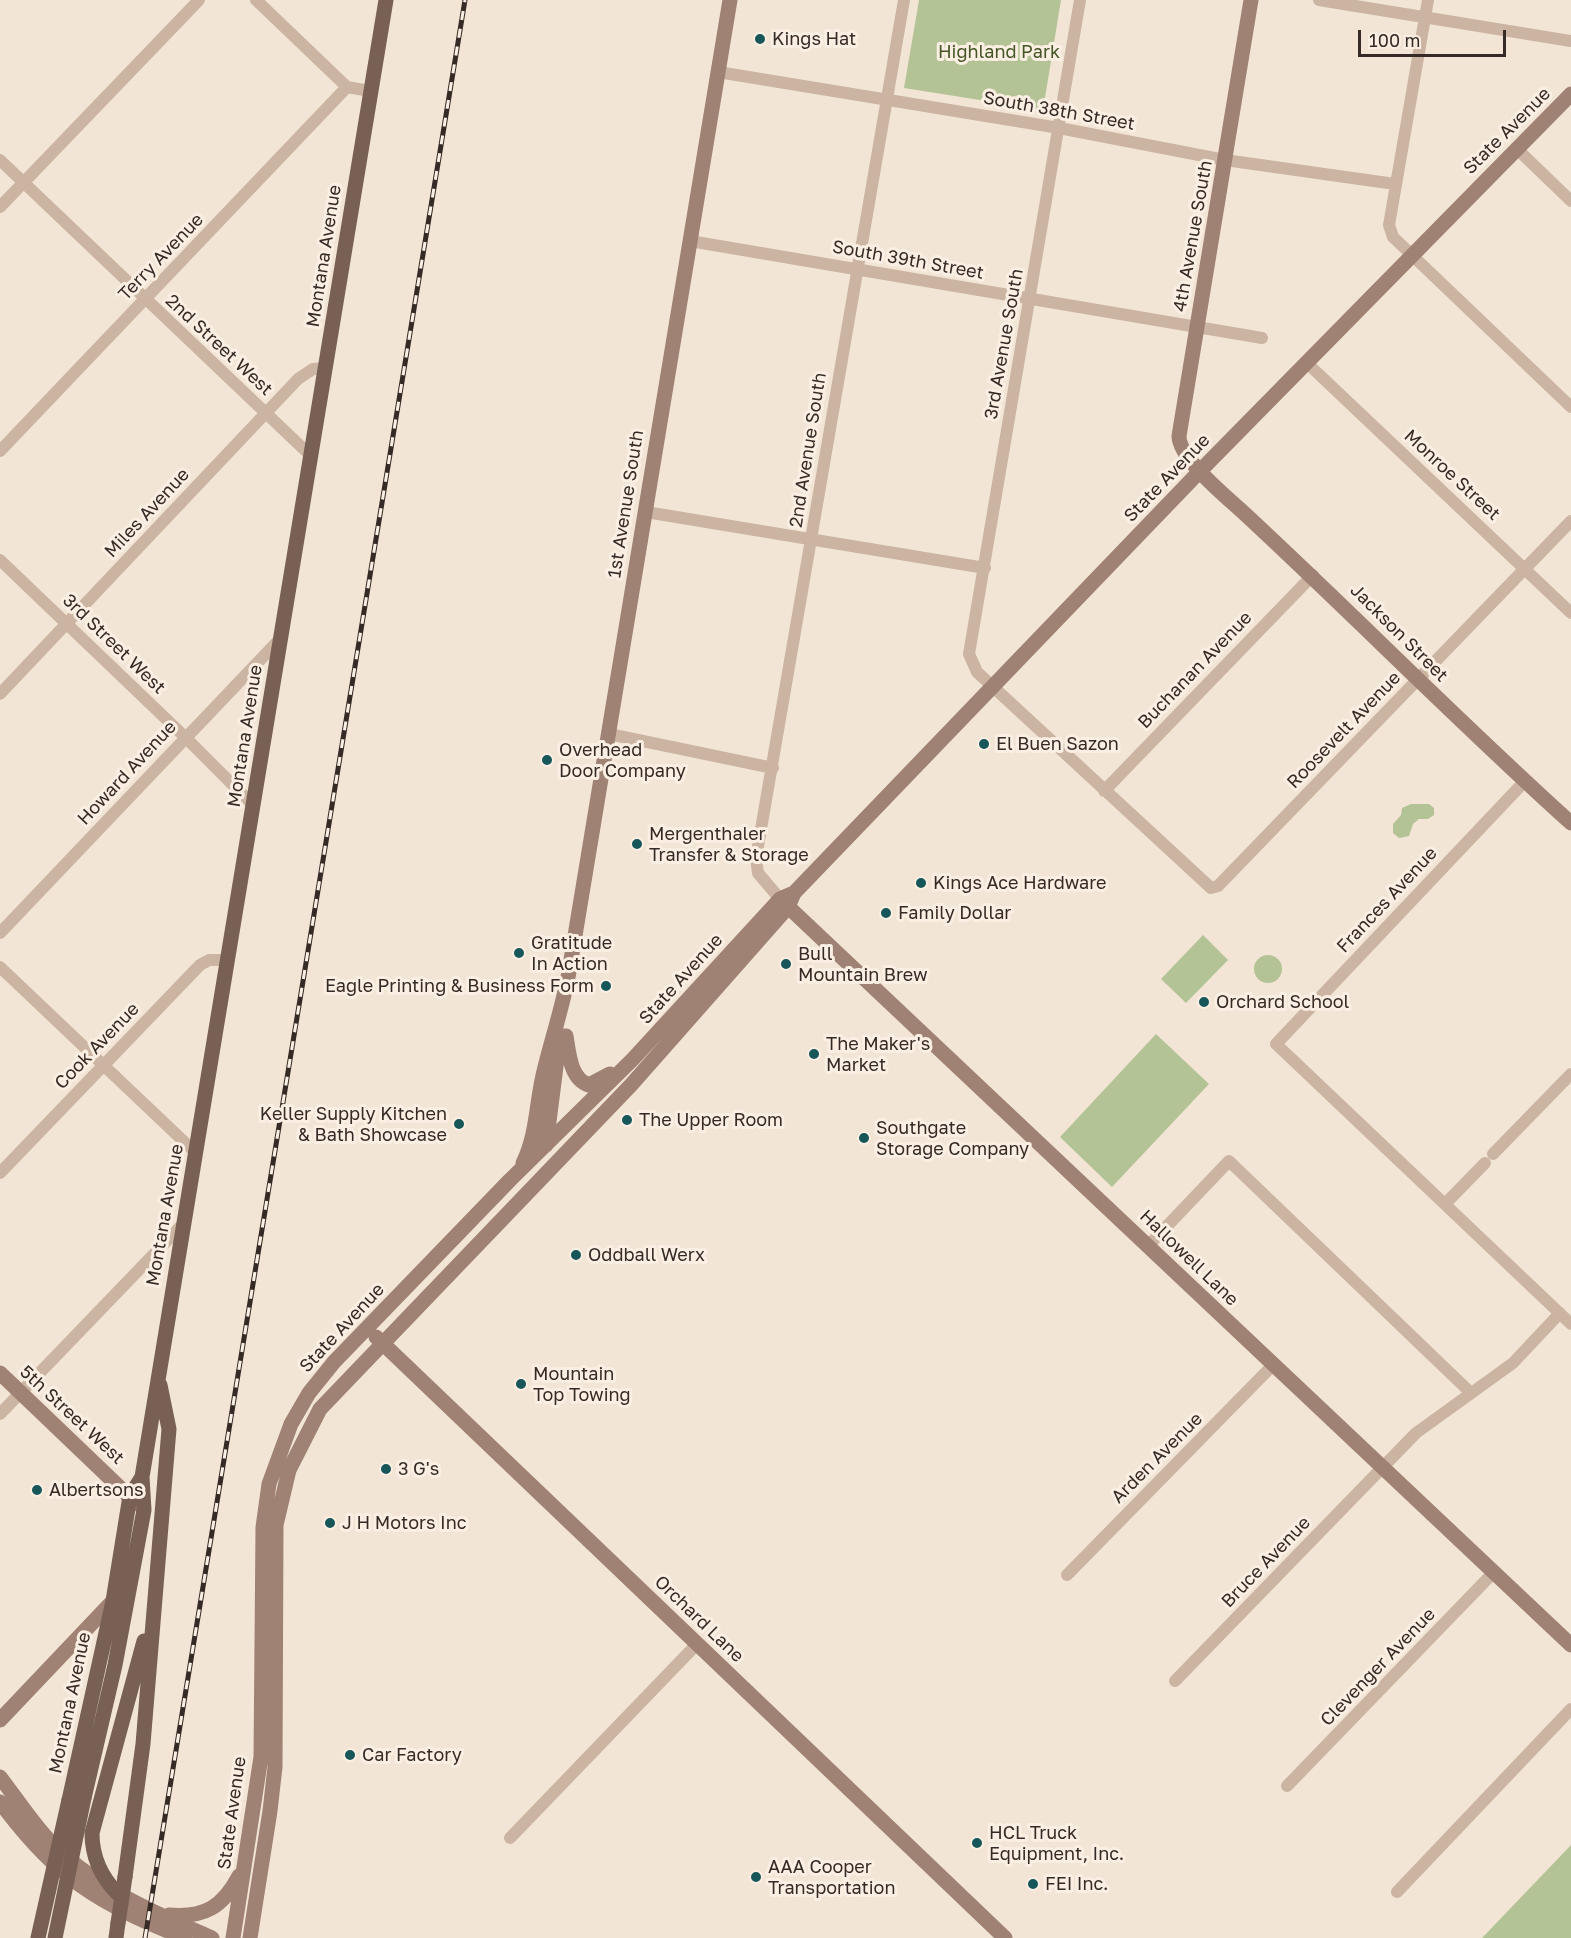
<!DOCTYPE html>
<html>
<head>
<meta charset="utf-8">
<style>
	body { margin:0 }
	#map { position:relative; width:1571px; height:1938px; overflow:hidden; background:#f3e5d6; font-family:"Golos Text",sans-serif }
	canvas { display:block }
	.scale { position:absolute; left:1358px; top:30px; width:148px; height:27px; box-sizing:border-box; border:3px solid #352a25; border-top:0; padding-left:8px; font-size:18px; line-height:21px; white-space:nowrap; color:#352a25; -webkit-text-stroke:4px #faefe2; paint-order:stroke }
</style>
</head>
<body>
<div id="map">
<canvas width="1571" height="1938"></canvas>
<div class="scale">100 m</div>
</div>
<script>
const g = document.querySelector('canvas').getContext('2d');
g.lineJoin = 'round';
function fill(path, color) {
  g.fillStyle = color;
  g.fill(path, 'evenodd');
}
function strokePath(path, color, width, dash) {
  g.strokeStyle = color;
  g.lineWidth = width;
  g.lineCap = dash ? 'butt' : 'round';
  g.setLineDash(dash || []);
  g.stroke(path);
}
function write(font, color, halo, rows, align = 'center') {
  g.font = font + ' "Golos Text",sans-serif';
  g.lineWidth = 6;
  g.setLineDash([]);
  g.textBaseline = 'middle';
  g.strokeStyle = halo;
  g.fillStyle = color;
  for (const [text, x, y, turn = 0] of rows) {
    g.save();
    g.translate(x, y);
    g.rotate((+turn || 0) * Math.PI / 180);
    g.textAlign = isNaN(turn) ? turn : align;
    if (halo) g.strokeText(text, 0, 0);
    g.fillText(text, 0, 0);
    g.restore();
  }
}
fill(new Path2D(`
	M919 0H1061L1043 110 904 88Z
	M1411 804H1429L1434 808V815L1428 819H1419L1413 824 1409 836 1399 838 1393 833V824L1401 815 1402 808Z
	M1203 935 1228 960 1186 1003 1161 979Z
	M1254 969a14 14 0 1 1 28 0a14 14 0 1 1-28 0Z
	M1156 1034 1209 1084 1112 1187 1060 1137Z
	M1571 1845V1938H1482Z`), '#b4c395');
strokePath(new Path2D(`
	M256 0 347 87 370 91
	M1080 0 969 654 977 672 1211 888 1218 886 1571 521
	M1319 0 1571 41
	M1428 0 1389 225 1393 237 1571 407
	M718 72 1059 128 1225 160 1395 184
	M1516 148 1571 201
	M0 160 311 456
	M0 207 199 0
	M690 241 1262 338
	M1308 364 1571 613
	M0 451 347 87
	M646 512 985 568
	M0 560 185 737 253 805
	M0 694 298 379 313 369 326 368
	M609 734 773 768
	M1525 781 1276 1044 1571 1324
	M1104 791 1313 575
	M780 899 758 873 756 858 904 0
	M0 933 281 638
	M0 967 196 1153
	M1493 1154 1571 1074
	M0 1173 200 965 209 960H227
	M1446 1203 1485 1163
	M1148 1246 1229 1161 1471 1393
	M0 1414 183 1224
	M1067 1575 1273 1365
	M1175 1681 1416 1433 1513 1363 1560 1313
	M1287 1786 1494 1572
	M510 1838 697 1644
	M1397 1892 1571 1709`), '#cbb4a1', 12);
strokePath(new Path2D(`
	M1251 0 1179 436C1179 459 1228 498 1245 514 1355 616 1460 723 1571 823
	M781 900 1571 1645
	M566 1036C569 1053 570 1079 589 1085L610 1074
	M546 1145 560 1035
	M523 1163C538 1133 536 1099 545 1067 553 1035 563 1005 569 972L730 0
	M376 1337 1005 1938
	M0 1373 137 1504
	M0 1720 113 1601
	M0 1777C20 1803 39 1833 64 1855 107 1893 160 1915 212 1938
	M0 1802C57 1879 97 1903 185 1938
	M169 1915C204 1918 223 1907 239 1876
	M233 1938 261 1757 263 1527 269 1484 291 1424 309 1393 334 1362 510 1180 633 1059 780 899 794 893
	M250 1938 270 1811 275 1767 276 1525 289 1470 320 1409 631 1085 788 907 794 893 1201 470 1571 94`), '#9f8273', 15);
strokePath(new Path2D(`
	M84 1798 115 1665 144 1510 142 1477 386 0
	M69 1800 113 1601 130 1496 142 1477
	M125 1877 143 1744 169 1429 160 1385
	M118 1894C101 1877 92 1856 92 1833L144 1641
	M116 1938 118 1923`), '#786054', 15);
const rail = new Path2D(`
	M145 1938 465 0`);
strokePath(rail, '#352a25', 5);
strokePath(rail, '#faefe2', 3, [9]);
strokePath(new Path2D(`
	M118 1923 125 1877
	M38 1938 69 1800
	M55 1938 84 1798`), '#786054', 15);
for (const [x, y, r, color] of [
	[760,39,6,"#175659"],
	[984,744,6,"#175659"],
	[547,760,6,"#175659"],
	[637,844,6,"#175659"],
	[921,883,6,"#175659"],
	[886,913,6,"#175659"],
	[519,953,6,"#175659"],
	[786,964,6,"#175659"],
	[606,986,6,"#175659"],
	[1204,1002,6,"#175659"],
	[814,1054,6,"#175659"],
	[627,1120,6,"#175659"],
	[459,1124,6,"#175659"],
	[864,1138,6,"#175659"],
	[576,1255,6,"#175659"],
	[521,1384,6,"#175659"],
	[386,1469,6,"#175659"],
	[37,1490,6,"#175659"],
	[330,1523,6,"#175659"],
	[350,1755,6,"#175659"],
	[977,1843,6,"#175659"],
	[756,1877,6,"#175659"],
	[1033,1884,6,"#175659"]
]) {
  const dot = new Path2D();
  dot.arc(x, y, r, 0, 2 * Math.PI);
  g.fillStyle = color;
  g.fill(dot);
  strokePath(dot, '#faefe2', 2);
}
write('18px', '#352a25', '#faefe2', [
	["Kings Hat",772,39],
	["El Buen Sazon",996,744],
	["Overhead",559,750],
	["Door Company",559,771],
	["Mergenthaler",649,834],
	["Transfer & Storage",649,855],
	["Kings Ace Hardware",933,883],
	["Family Dollar",898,913],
	["Gratitude",531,943],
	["In Action",531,964],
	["Bull",798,954],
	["Mountain Brew",798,975],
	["Eagle Printing & Business Form",594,986,"right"],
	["Orchard School",1216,1002],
	["The Maker's",826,1044],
	["Market",826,1065],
	["Keller Supply Kitchen",447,1114,"right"],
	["& Bath Showcase",447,1135,"right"],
	["The Upper Room",639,1120],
	["Southgate",876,1128],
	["Storage Company",876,1149],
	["Oddball Werx",588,1255],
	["Mountain",533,1374],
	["Top Towing",533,1395],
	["3 G's",398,1469],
	["Albertsons",49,1490],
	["J H Motors Inc",342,1523],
	["Car Factory",362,1755],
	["HCL Truck",989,1833],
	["Equipment, Inc.",989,1854],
	["AAA Cooper",768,1867],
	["Transportation",768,1888],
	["FEI Inc.",1045,1884]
], 'left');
write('18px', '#455526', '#faefe2', [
	["Highland Park",999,52]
]);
write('18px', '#352a25', '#faefe2', [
	["South 38th Street",1059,111,10],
	["State Avenue",1507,131,-45],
	["4th Avenue South",1193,236,-80],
	["Montana Avenue",324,256,-81],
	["Terry Avenue",161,257,-46],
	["South 39th Street",908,260,10],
	["3rd Avenue South",1004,344,-80],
	["2nd Street West",219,345,43],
	["2nd Avenue South",808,450,-81],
	["Monroe Street",1452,475,43],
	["State Avenue",1167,478,-46],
	["1st Avenue South",626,504,-81],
	["Miles Avenue",147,513,-47],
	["Jackson Street",1399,633,45],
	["3rd Street West",114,644,44],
	["Buchanan Avenue",1195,670,-46],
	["Roosevelt Avenue",1344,730,-46],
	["Montana Avenue",245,736,-81],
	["Howard Avenue",127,773,-47],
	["Frances Avenue",1387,900,-47],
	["State Avenue",681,979,-48],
	["Cook Avenue",97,1046,-46],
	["Montana Avenue",165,1215,-80],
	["Hallowell Lane",1189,1258,44],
	["State Avenue",342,1328,-47],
	["5th Street West",72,1415,43],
	["Arden Avenue",1157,1458,-45],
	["Bruce Avenue",1266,1562,-46],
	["Orchard Lane",699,1619,44],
	["Clevenger Avenue",1378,1667,-46],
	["Montana Avenue",70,1703,-78],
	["State Avenue",232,1813,-82]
]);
</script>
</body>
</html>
